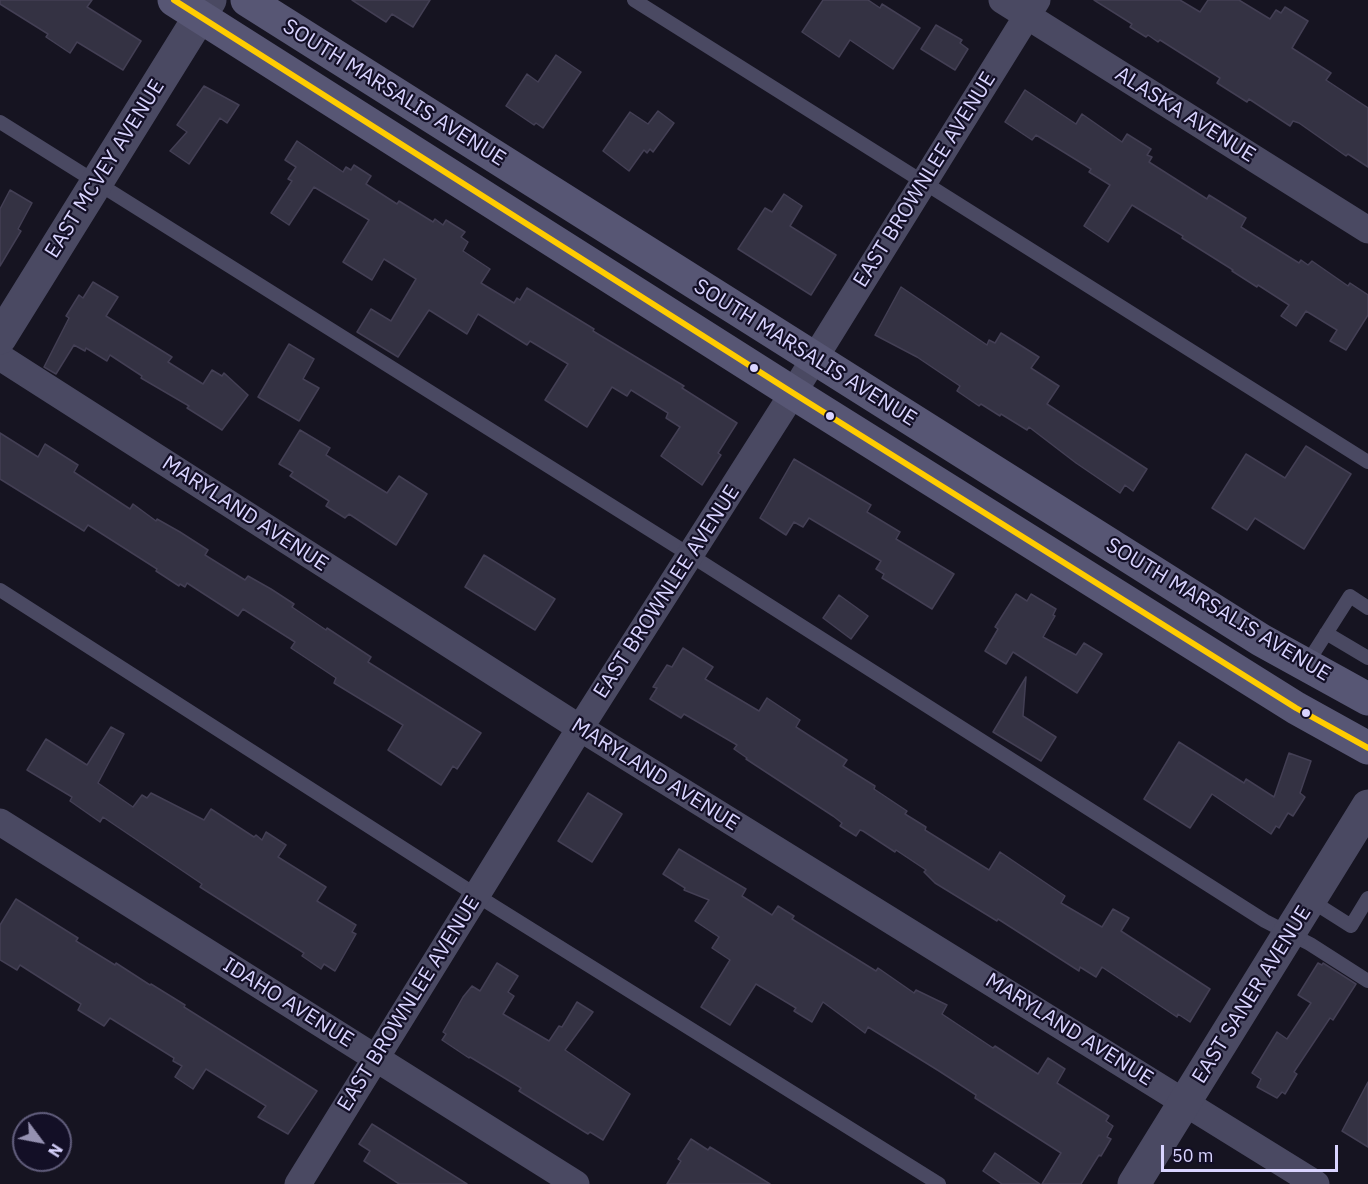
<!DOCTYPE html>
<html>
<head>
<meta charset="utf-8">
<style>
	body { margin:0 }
	#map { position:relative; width:1368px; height:1184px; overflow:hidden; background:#161421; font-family:"IBM Plex Sans",sans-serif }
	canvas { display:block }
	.north { position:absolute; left:12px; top:1112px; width:60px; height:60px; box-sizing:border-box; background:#130f26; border:2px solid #625e7d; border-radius:50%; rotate:122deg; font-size:16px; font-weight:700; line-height:24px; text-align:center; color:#d9d4ff }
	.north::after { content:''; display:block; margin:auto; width:21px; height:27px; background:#9591b1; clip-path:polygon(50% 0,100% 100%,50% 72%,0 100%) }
	.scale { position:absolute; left:1161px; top:1145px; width:177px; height:27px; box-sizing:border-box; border:3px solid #d9d4ff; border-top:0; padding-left:8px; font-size:18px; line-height:21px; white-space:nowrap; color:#d9d4ff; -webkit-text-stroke:4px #130f26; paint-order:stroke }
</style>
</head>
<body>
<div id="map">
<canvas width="1368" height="1184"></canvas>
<div class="north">N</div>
<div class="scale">50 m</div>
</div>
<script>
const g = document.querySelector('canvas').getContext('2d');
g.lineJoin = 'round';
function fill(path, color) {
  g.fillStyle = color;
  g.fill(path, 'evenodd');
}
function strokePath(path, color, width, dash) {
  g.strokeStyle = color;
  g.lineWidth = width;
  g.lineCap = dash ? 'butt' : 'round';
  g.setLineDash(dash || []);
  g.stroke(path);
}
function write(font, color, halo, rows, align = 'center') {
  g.font = font + ' "IBM Plex Sans",sans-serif';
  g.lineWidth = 4.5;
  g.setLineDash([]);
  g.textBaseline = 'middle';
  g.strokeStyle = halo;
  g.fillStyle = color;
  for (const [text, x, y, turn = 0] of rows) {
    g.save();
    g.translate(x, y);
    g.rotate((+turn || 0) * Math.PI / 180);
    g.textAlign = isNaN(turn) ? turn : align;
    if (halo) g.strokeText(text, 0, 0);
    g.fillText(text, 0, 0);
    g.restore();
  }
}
const building = new Path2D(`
	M0 0H92L87 7 141 41 123 70 77 42 70 53 46 37 48 34 0 4Z
	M352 0H430L413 27 392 14 386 22Z
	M823 0H868L880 8 882 4 920 28 893 69 850 40 839 57 802 32Z
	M1094 0H1180L1200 12 1208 0H1239L1270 19 1276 10 1281 13 1285 7 1308 21 1292 48 1331 73 1326 80 1368 108V167L1348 154 1346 156 1299 123 1293 121 1290 126 1249 99 1247 102 1217 83 1220 78 1160 40 1158 42 1148 35 1146 37 1130 27 1132 24Z
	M936 25 962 40 960 43 968 49 955 70 921 49Z
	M556 55 581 72 543 128 536 123 534 125 506 106 527 74 538 82Z
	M204 86 239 105 227 123 220 118 189 164 170 151 187 132 177 125Z
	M1025 90 1076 124 1082 114 1122 142 1127 134 1151 149 1147 155 1152 157 1149 162 1207 199 1209 195 1246 218 1241 227 1299 263 1301 260 1308 265 1312 261 1348 286 1350 283 1368 295V315L1346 350 1330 341 1337 330 1306 311 1296 326 1281 316 1289 305 1258 285 1257 287 1232 271 1233 270 1182 238 1183 236 1132 205 1108 242 1084 226 1110 185 1089 172 1091 169 1036 135 1032 140 1005 122Z
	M658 111 674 123 653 152 650 149 647 153 644 150 629 171 603 151 630 112 648 124Z
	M297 141 343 172 346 167 351 170 354 165 371 176 366 184 397 204 399 201 433 222 435 219 443 225 446 220 465 232 461 237 468 242 463 251 490 269 481 283 514 303 517 298 520 300 527 288 594 329 593 331 684 386 682 388 737 423 718 453 721 455 702 485 661 456 680 427 666 418 668 413 631 390 627 396 612 387 587 427 545 400 568 364 530 341 527 345 478 314 467 334 429 310 398 357 357 332 371 309 391 321 416 279 384 259 372 280 343 262 369 220 314 187 289 225 271 213 292 181 288 179 296 167 285 160Z
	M10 190 32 203 18 229 21 231 0 266V209Z
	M784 194 802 206 790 226 836 255 811 295 738 249 765 208 772 212Z
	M93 282 118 297 106 316 172 357 168 362 203 384 212 370 222 376 224 373 248 395 222 430 187 408 189 406 141 378 142 376 110 355 107 361 86 348 85 351 74 345 56 374 44 367 69 318 66 316 79 295 83 298Z
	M901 287 987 345 989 340 995 343 1001 333 1039 357 1031 368 1059 386 1047 404 1147 469 1133 491 1125 485 1120 493 1076 463 1029 427 1027 430 1001 414 1000 416 981 404 979 406 957 391 960 386 917 357 875 335Z
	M289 344 314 359 303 379 319 388 299 421 258 397Z
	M300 430 330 448 326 455 387 493 399 476 427 494 396 545 349 514 345 518 326 506 329 501 290 476 293 472 279 464Z
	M0 433 38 457 45 444 78 465 74 472 130 509 133 504 156 521 157 519 180 532 208 550 205 555 245 580 248 576 271 589 294 604 292 607 326 630 327 628 371 657 368 662 481 733 457 769 453 766 441 785 388 750 403 725 334 683 336 678 291 648 295 642 243 609 238 616 187 583 185 587 180 584 179 586 156 571 157 569 88 525 84 531 0 479Z
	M1306 446 1351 474 1304 549 1255 518 1247 530 1212 508 1246 454 1285 478Z
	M794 459 871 505 867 512 900 532 896 539 954 574 932 609 882 578 884 574 876 569 881 561 809 518 803 527 794 522 786 535 760 518Z
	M484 555 555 599 535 630 465 587Z
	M1016 594 1027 601 1031 594 1056 609 1053 615 1055 616 1043 637 1076 655 1084 643 1102 654 1077 693 1013 652 1006 664 985 651 998 629 995 627Z
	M839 595 868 616 851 639 823 618Z
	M683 648 713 667 705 679 759 711 767 698 800 720 796 727 847 760 843 766 875 786 874 789 907 811 905 814 926 827 925 830 989 870 1000 852 1065 896 1061 903 1102 927 1113 909 1129 918 1121 931 1210 989 1190 1022 1178 1014 1177 1017 1102 967 1096 977 1080 967 1079 971 998 919 997 921 935 883 924 872 926 870 896 850 895 852 863 831 860 830 856 836 840 826 842 823 833 816 746 759 747 758 734 749 737 745 684 714 681 718 650 699 657 688 653 687 667 665 672 667Z
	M1026 677 1023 716 1056 737 1041 761 993 732Z
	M111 727 124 734 98 783 133 807 142 795 147 798 151 793 204 820 211 809 254 837 256 835 262 840 266 832 286 845 278 857 326 887 317 901 356 925 352 932 356 934 335 971 324 964 321 969 302 956 304 953 200 887 202 884 103 817 100 822 70 801 72 797 27 770 46 739 87 765Z
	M1179 742 1244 783 1246 779 1274 797 1289 753 1311 761 1300 793 1305 797 1293 816 1288 813 1279 828 1276 826 1271 834 1212 794 1190 828 1144 799Z
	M588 793 622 814 592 862 558 841Z
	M679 849 746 889 742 896 772 915 778 906 794 916 792 919 876 971 878 968 914 993 916 990 947 1005 942 1014 993 1048 995 1046 1038 1074 1048 1058 1065 1069 1057 1083 1109 1116 1106 1121 1113 1126 1107 1137 1111 1139 1101 1156 1099 1155 1081 1184H1042L1061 1153 975 1098 976 1095 939 1071 868 1027 865 1033 823 1002 812 1022 794 1011 796 1008 756 984 730 1025 701 1007 730 960 712 948 719 937 695 921 709 900 684 890 685 888 663 874Z
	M16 899 78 938 76 941 115 965 116 963 150 985 151 984 185 1005 184 1007 317 1091 288 1134 258 1117 266 1106 206 1069 193 1089 175 1077 182 1066 173 1061 174 1058 110 1018 104 1026 78 1010 81 1004 20 965 17 970 0 960V925Z
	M497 963 518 976 508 992 514 996 503 1014 549 1041 559 1026 562 1027 577 1002 593 1012 565 1050 630 1094 603 1140 590 1132 588 1134 519 1091 521 1088 470 1057 469 1058 442 1040 446 1034 443 1032 463 997 472 986 480 991Z
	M1318 963 1322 965 1323 963 1356 984 1333 1020 1330 1018 1294 1072 1297 1074 1285 1094 1282 1092 1277 1098 1257 1087 1261 1079 1252 1073 1277 1032 1287 1039 1311 1003 1298 995Z
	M1368 1082V1147L1342 1131Z
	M372 1124 467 1184H399L364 1161 370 1151 359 1144Z
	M691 1139 708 1150 710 1147 770 1184H667L681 1161 678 1159Z
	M995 1153 1040 1184H1002L983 1171Z`);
fill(building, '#343243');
strokePath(building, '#433f54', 1.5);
strokePath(new Path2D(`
	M634 0 1368 462
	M0 122 690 555 1265 921 1310 944 1368 981
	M0 590 476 895 939 1184
	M1326 633 1368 658
	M1306 665 1350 596 1368 608
	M1310 900 1351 926 1368 898`), '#4a4962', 14);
strokePath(new Path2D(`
	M1002 0 1368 230
	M0 357 580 728 1316 1184
	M0 822 576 1184
	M298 1184 580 728 793 393 1037 0`), '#4a4962', 27);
strokePath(new Path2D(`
	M0 338 210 0
	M1134 1184 1368 806`), '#4a4962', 33);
strokePath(new Path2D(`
	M174 0 793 393 1296 708 1368 748
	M247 0 1261 640 1368 699`), '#575674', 33);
strokePath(new Path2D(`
	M174 0 793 393 1296 708 1368 748`), '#fc0', 6);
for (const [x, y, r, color] of [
	[754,368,5,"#d9d4ff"],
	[830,416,5,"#d9d4ff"],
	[1306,713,5,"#d9d4ff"]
]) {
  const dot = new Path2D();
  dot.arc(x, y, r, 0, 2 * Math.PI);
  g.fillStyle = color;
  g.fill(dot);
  strokePath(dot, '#130f26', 2);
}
write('21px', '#d9d4ff', '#130f26', [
	["SOUTH MARSALIS AVENUE",394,93,32],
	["ALASKA AVENUE",1185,115,32],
	["EAST MCVEY AVENUE",105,169,-58],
	["EAST BROWNLEE AVENUE",925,180,-58],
	["SOUTH MARSALIS AVENUE",805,353,32],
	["MARYLAND AVENUE",245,514,33],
	["EAST BROWNLEE AVENUE",667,592,-57],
	["SOUTH MARSALIS AVENUE",1218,610,31],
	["MARYLAND AVENUE",655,775,32],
	["EAST SANER AVENUE",1252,995,-58],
	["IDAHO AVENUE",288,1003,32],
	["EAST BROWNLEE AVENUE",409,1004,-58],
	["MARYLAND AVENUE",1069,1030,32]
]);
</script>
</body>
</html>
